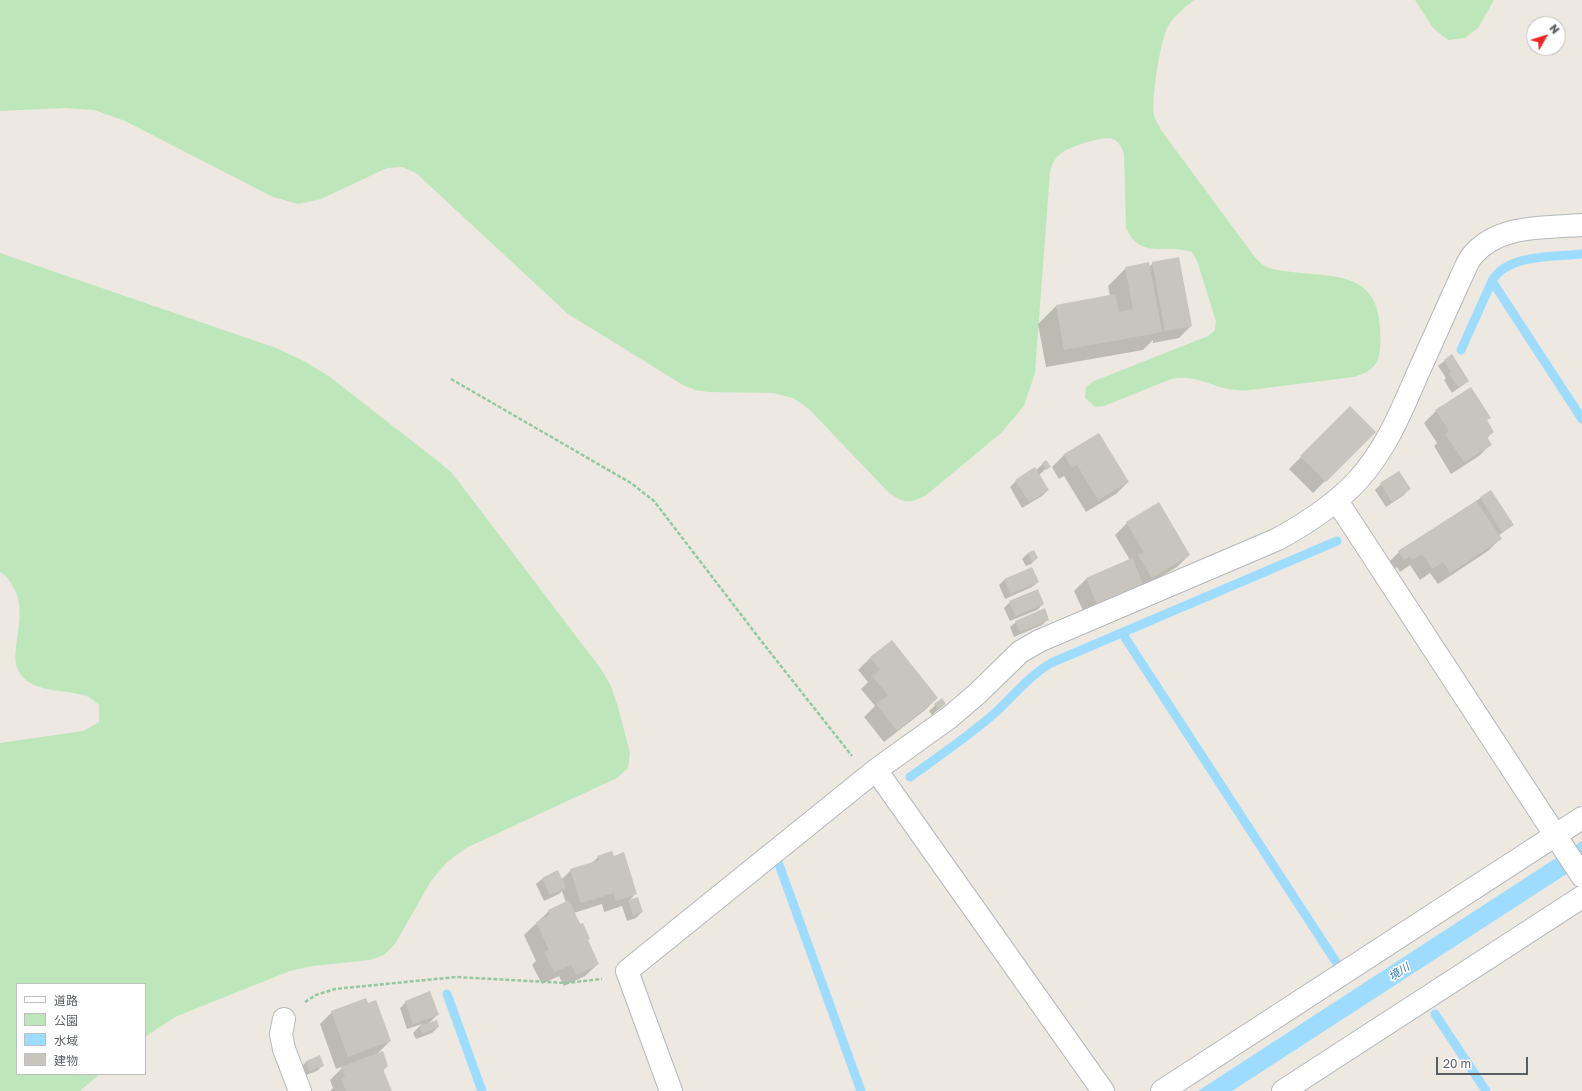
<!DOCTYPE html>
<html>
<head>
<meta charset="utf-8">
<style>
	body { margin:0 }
	#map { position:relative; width:1582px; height:1091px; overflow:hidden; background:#ede9e0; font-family:"Golos Text","Noto Sans JP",sans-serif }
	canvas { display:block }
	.legend { position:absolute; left:16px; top:983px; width:130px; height:92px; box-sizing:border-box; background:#fff; border:1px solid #bdbfc0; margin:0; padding:5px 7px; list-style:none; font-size:12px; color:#595e62 }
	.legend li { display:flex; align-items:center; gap:8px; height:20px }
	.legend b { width:20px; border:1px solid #bdbfc0 }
	.north { position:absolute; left:1526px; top:16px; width:40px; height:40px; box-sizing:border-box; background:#fff; border:1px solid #bdbfc0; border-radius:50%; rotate:51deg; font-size:11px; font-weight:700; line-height:16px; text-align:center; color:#595e62 }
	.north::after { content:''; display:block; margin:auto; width:14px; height:18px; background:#f02323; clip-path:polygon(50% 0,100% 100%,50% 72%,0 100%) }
	.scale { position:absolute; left:1436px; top:1057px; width:92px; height:18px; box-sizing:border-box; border:2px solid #595e62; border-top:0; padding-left:5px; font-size:12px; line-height:14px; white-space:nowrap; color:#595e62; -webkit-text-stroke:3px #fff; paint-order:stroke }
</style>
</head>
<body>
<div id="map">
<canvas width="1582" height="1091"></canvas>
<ul class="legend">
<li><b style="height:5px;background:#fff"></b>道路</li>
<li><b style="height:11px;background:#bee6bb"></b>公園</li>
<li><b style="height:11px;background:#9edcff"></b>水域</li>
<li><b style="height:11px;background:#c8c4be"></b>建物</li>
</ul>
<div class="north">N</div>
<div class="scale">20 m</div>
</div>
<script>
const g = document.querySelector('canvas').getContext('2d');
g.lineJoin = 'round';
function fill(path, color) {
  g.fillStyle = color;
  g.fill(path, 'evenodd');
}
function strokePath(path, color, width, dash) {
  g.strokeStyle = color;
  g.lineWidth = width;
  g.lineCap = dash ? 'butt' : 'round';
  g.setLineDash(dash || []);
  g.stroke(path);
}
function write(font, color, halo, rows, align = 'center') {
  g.font = font + ' "Golos Text","Noto Sans JP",sans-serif';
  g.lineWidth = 3;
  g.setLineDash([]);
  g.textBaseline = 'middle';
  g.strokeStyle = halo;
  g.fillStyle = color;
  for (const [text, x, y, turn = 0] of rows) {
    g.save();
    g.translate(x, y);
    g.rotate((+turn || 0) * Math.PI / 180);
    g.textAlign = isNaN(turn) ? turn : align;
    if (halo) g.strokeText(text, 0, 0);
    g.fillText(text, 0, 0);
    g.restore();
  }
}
fill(new Path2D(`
	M0 0H1194C1185 7 1174 16 1168 26 1160 42 1151 99 1154 115 1155 120 1159 125 1161 130L1254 256C1257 259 1261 264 1265 266 1273 270 1283 271 1292 272 1335 277 1377 272 1380 327 1380 334 1381 342 1380 349 1378 367 1370 372 1354 377L1250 390C1246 390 1241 391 1237 390 1213 389 1197 373 1171 379L1104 406 1095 407 1085 398 1086 387 1094 381 1208 336 1215 330 1216 321 1197 261 1192 252C1166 243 1139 261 1126 227L1124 154C1122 149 1119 141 1113 139 1104 135 1068 147 1060 154 1054 159 1052 165 1050 172L1035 373 1024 406 1001 433 925 496C909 504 904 503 889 493L809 409 793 398 773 393 709 392 695 390 683 385 568 314 416 173 402 167 387 168 321 199 298 204 273 197 125 121 94 110 65 108 0 111Z
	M1415 0H1494L1478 28 1465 38 1448 40 1433 28Z
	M0 253 276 348 304 361 330 377 439 462 451 472 462 486 601 669 611 686 618 707 630 753 628 768 617 778 466 848 447 862 431 881 395 944 384 955 370 960 312 966 290 971 175 1017 145 1037V984H17V1074H100L80 1091H0V743L83 731 99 722V705C94 701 89 696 83 695 62 689 32 693 19 672 7 653 31 612 12 585 9 580 6 575 0 572Z`), '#bee6bb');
fill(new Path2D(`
	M1582 841V864L1232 1091H1198Z`), '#9edcff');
fill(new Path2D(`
	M1153 263 1191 326 1179 338 1153 343V340L1143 350 1046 367 1038 324 1056 306 1110 296 1108 286 1126 268 1149 267Z
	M1452 355 1468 381 1452 393 1444 380 1446 378 1438 366Z
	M1350 408 1374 432 1313 493 1289 469Z
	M1436 411 1489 418 1486 421 1493 432 1487 438 1491 444 1479 456 1451 474 1434 446 1437 443 1424 423Z
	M1099 434 1128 482 1116 494 1086 512 1064 476 1059 479 1052 467 1064 455Z
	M1046 461 1049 466 1039 475 1048 490 1042 496 1022 508 1010 487 1016 481 1036 470Z
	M1381 484 1409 489 1404 495 1386 507 1375 490Z
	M1491 491 1513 525 1498 536 1500 539 1488 551 1438 584 1430 573 1420 580 1410 565 1400 572 1397 567 1392 571 1387 564 1399 552Z
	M1158 504 1189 555 1177 567 1140 589 1085 615 1074 591 1086 579 1130 560 1115 535 1127 523Z
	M1028 553 1037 558 1031 564 1026 566 1022 559Z
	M1005 579 1038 582 1032 587 1005 599 999 585Z
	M1010 602 1043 604 1037 610 1010 621 1004 608Z
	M1048 619 1042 625 1014 637 1010 627 1016 622Z
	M892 641 937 698 925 710 884 742 864 717 875 706 861 689 868 682 858 670 870 658Z
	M942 699 945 703 932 715 929 711Z
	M598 857 636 893 629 901 642 912 636 918 627 921 622 906 604 912 602 904 574 913 589 939 587 941 598 964 585 976 564 986 559 976 542 984 532 965 536 961 524 935 549 911 566 903 562 891 559 894 544 901 536 884 542 879 557 871 561 880 571 870 591 864Z
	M406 1002 437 1015 428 1024 438 1027 432 1033 416 1039 413 1033 422 1024 407 1029 400 1008Z
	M332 1012 390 1041 377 1054 387 1066 383 1071 391 1091H330L333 1088 330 1080 344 1066 336 1069 320 1024Z
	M320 1057 323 1065 317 1071 303 1076 300 1068 306 1062Z`), '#0003');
strokePath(new Path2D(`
	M1492 281 1582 419
	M1461 350 1492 281C1507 254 1554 257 1582 254
	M1122 633 1338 965
	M910 777C939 756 969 736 996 712 1014 695 1029 676 1051 663L1337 541
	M777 859 861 1091
	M447 994 482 1091
	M1435 1014 1486 1091`), '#9edcff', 9);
fill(new Path2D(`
	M1179 257 1192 326 1165 331 1152 262Z
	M1149 262 1162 332 1064 350 1056 305 1115 294 1119 312 1133 309 1125 267Z
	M1452 354 1469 381 1459 388 1449 374 1451 372 1444 360Z
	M1471 387 1491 418 1487 420 1494 432 1487 437 1492 445 1464 462 1445 434 1449 431 1435 410Z
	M1350 406 1376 432 1326 482 1300 456Z
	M1099 433 1129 482 1098 500 1077 465 1071 468 1064 454Z
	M1046 460 1051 467 1046 470 1042 463Z
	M1035 467 1049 490 1029 502 1015 480Z
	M1399 471 1411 489 1392 502 1380 483Z
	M1491 490 1514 525 1502 532 1480 497Z
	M1476 501 1502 539 1450 573 1443 562 1432 569 1422 554 1412 560 1410 556 1404 560 1398 551Z
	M1159 502 1190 555 1152 578 1138 555 1144 552 1126 522Z
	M1034 550 1038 558 1032 561 1028 553Z
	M1132 558 1143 584 1097 604 1086 578Z
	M1032 567 1039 582 1010 594 1004 579Z
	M1038 589 1044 604 1016 616 1009 601Z
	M1045 608 1049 620 1020 632 1015 621Z
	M892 640 938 698 897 731 876 704 888 695 872 676 880 670 870 657Z
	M942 698 946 704 938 710 934 704Z
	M612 851 614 856 624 852 637 894 616 901 614 893 581 903 570 869 599 860 597 856Z
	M558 870 566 888 550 895 542 878Z
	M638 897 643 912 633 915 628 900Z
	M569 900 580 924 583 923 590 939 588 940 599 964 576 975 571 965 554 972 544 952 549 950 536 922 550 915 548 910Z
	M430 991 439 1015 413 1024 405 1001Z
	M366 998 368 1003 376 1000 391 1041 348 1057 331 1011Z
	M437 1020 439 1027 422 1034 419 1026Z
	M383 1051 388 1066 383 1069 392 1091H346L341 1079 345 1077 341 1067Z
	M320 1055 324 1066 309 1071 306 1061Z`), '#c8c4be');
const street = new Path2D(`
	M1337 501 1582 876
	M876 770 1103 1091
	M284 1019 281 1034 284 1049 300 1091
	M671 1091 627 971 876 770 950 717 978 693 1020 652 1039 641 1278 539C1307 523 1335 505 1358 480 1386 449 1401 412 1417 375 1432 342 1447 308 1462 275 1465 269 1468 261 1472 256 1498 224 1545 228 1582 225
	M1162 1091 1582 818`);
const secondary = new Path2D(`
	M1283 1091 1582 897`);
strokePath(street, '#b3b8bc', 24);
strokePath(secondary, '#b4b9be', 24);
strokePath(new Path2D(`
	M451 379 631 483 654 501 762 642 852 756
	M305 1002 316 995 335 989 456 977 566 983 602 979`), '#94c89e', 2.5, [4, 2]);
strokePath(street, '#fff', 22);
strokePath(secondary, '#fff', 22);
write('italic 11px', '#3679ac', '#fff', [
	["境川",1399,972,-33]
]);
</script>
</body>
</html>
